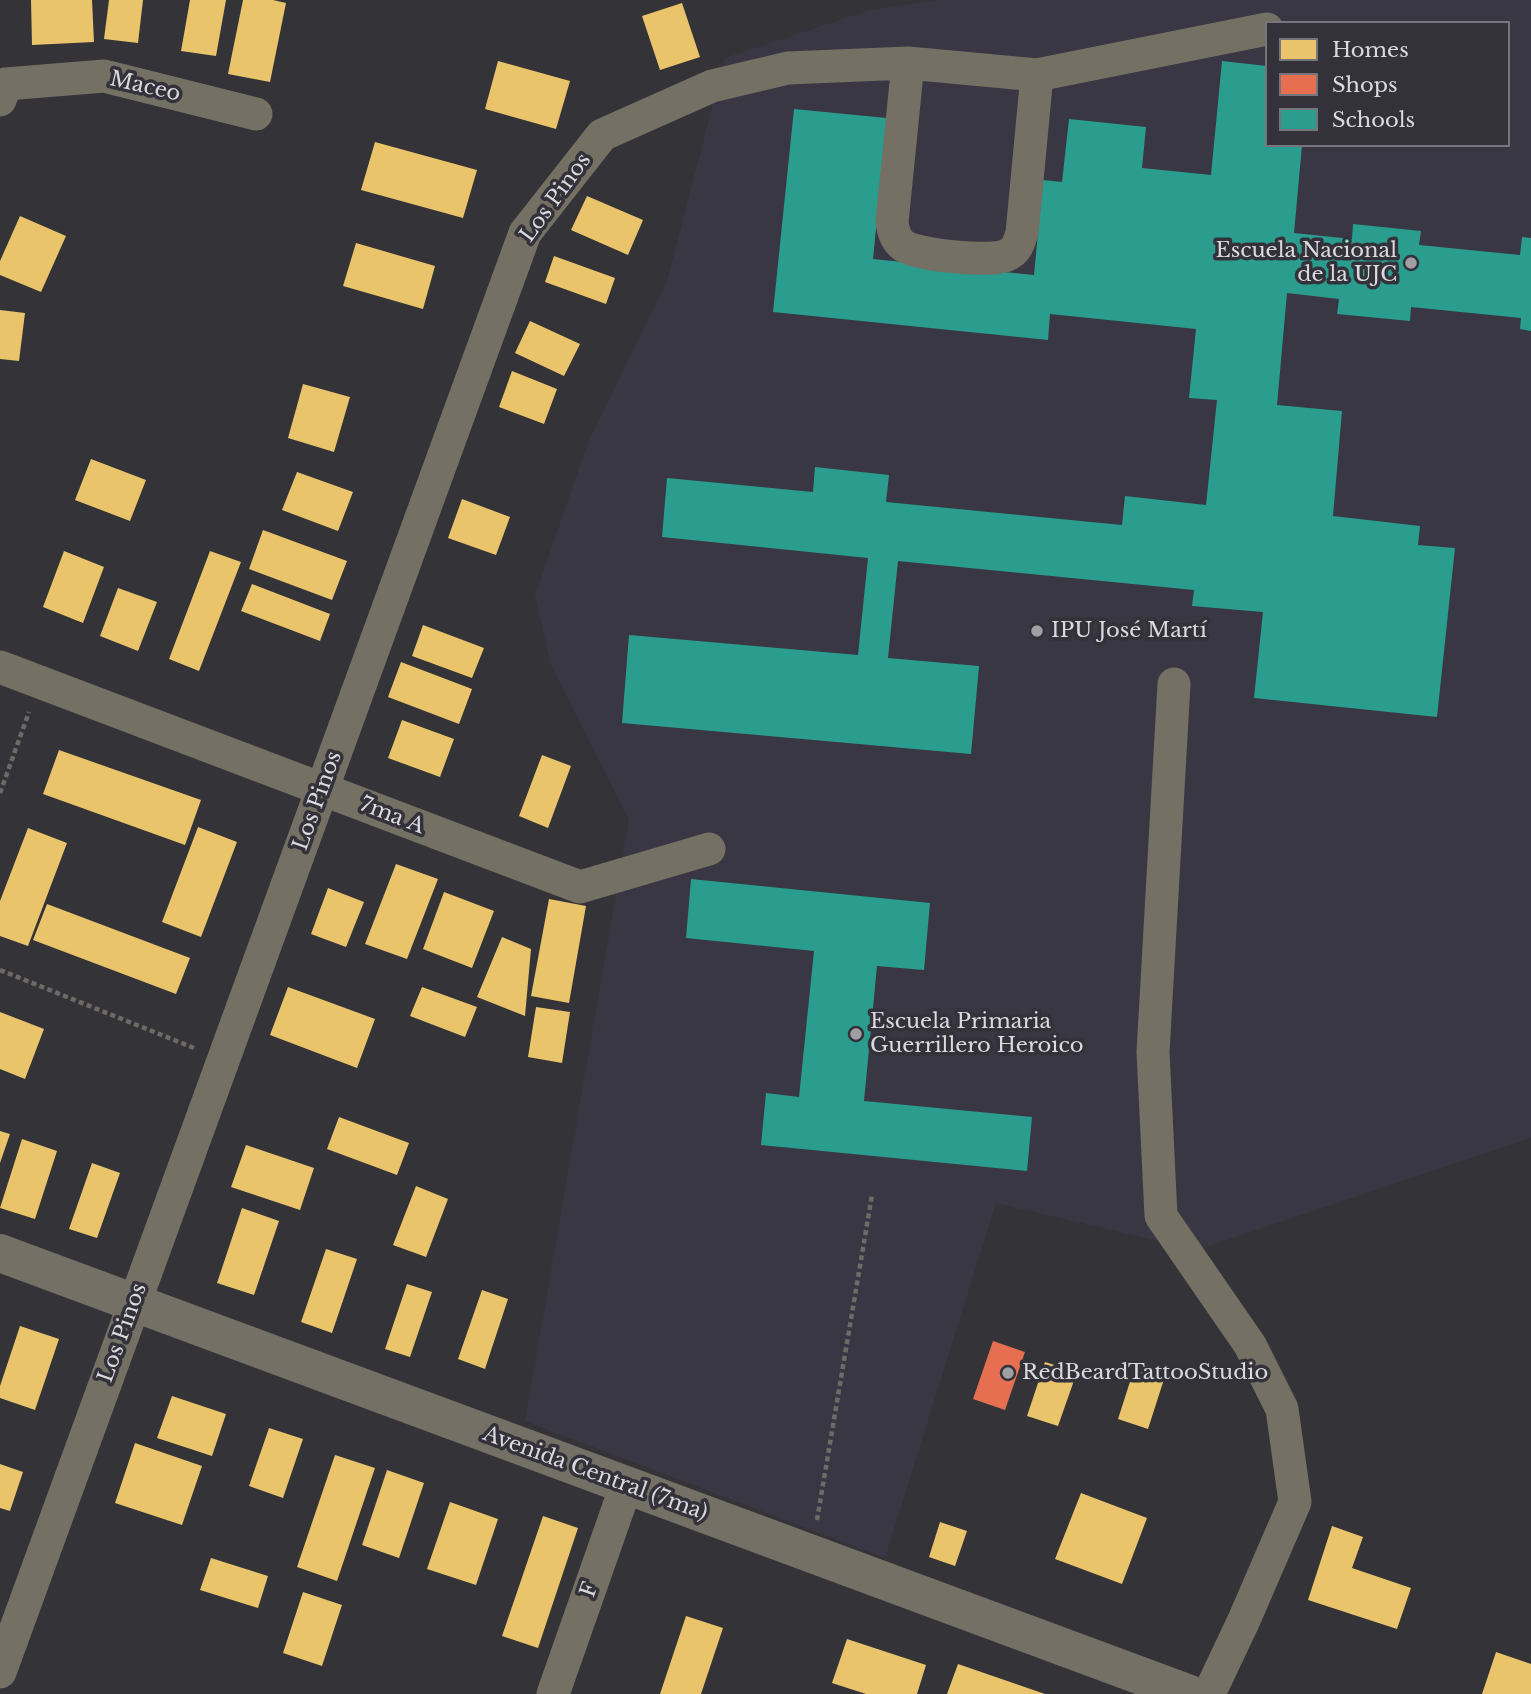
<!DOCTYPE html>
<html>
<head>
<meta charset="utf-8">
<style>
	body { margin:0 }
	#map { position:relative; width:1531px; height:1694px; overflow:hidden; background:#343438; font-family:"Libre Baskerville",serif }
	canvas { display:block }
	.legend { position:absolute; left:1265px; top:21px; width:245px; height:126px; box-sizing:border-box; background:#33323a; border:2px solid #76757c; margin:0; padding:9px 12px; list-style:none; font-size:21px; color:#dad9de }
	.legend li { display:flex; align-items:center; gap:14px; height:35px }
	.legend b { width:35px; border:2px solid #76757c }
</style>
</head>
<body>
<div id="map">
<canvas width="1531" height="1694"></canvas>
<ul class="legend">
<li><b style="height:19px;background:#e9c46a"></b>Homes</li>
<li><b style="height:19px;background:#e76f51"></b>Shops</li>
<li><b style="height:19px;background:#2a9d8f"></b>Schools</li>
</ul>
</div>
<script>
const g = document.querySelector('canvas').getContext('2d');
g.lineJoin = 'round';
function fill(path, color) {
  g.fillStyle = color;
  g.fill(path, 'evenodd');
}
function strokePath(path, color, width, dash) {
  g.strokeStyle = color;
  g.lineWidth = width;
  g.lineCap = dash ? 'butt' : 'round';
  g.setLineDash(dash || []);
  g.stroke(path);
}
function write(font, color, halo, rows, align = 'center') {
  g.font = font + ' "Libre Baskerville",serif';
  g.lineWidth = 7;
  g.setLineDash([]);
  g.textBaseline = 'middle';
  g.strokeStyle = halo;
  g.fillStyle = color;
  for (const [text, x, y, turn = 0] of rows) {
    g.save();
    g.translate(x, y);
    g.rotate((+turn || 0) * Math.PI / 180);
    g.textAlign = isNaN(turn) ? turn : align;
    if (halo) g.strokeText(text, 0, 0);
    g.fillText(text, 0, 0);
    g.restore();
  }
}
fill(new Path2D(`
	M939 0H1531V1138L1197 1250 996 1203 885 1558 525 1421 629 820 551 665 535 596 587 445 667 281 725 58 870 10ZM1267 23H1508V145H1267Z`), '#393743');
fill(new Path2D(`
	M31 0H92L94 42 32 45Z
	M109 0H143L138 43 104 39Z
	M190 0H226L216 56 181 51Z
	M243 0H273L286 3 270 82 228 74Z
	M682 3 700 57 660 70 642 16Z
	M498 61 570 81 556 129 485 109Z
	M375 142 477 170 463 218 361 190Z
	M587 196 643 220 628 255 571 230Z
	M20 216 66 236 41 292 0 275V261Z
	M356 243 435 266 423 309 343 286Z
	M554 256 615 278 606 304 545 282Z
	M0 310 25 313 19 361 0 359Z
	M530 321 580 344 564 376 515 353Z
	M512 371 557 389 544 424 499 407Z
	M303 384 350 397 334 452 288 438Z
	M91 459 146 480 130 521 75 500Z
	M297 472 353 492 338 531 282 510Z
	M462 499 510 517 496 555 448 538Z
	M263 530 347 561 332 600 249 569Z
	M64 551 104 567 83 623 43 607Z
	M210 551 241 562 199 671 169 659Z
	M252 584 330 614 320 641 241 611Z
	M118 588 157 602 138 651 100 636Z
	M423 625 484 648 472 678 412 656Z
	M401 662 472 689 459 724 388 697Z
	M402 720 454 739 440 777 388 758Z
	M59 750 201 800 185 845 43 794Z
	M542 755 571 766 548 828 519 816Z
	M198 827 237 842 201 937 162 922Z
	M28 828 67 843 28 946 0 936V901Z
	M396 864 438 879 407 959 365 944Z
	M328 888 364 902 346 947 311 934Z
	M444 892 494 911 472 968 423 949Z
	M549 899 586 906 569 1003 531 996Z
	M47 904 190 958 176 994 33 940Z
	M502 937 531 949 525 1016 477 997Z
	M288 987 375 1019 357 1068 270 1035Z
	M422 987 477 1007 465 1037 410 1016Z
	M536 1007 570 1012 562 1063 528 1057Z
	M0 1012 44 1029 25 1079 0 1069Z
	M339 1117 409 1143 397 1175 327 1149Z
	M0 1131 10 1134 0 1163Z
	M22 1139 57 1151 35 1219 0 1208Z
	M246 1145 314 1168 300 1210 231 1187Z
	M92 1163 120 1173 97 1238 69 1229Z
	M416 1186 448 1199 426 1257 393 1245Z
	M242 1208 279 1221 254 1295 217 1283Z
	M326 1249 357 1259 332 1333 301 1322Z
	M407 1284 432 1292 410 1357 385 1349Z
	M482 1290 508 1299 485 1369 458 1359Z
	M20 1326 59 1339 35 1410 0 1398V1386Z
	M1045 1362 1077 1372 1058 1426 1027 1416Z
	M1136 1363 1166 1373 1148 1429 1118 1419Z
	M172 1396 226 1414 212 1456 157 1438Z
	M269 1428 303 1439 283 1498 249 1486Z
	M135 1443 202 1466 182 1525 115 1503Z
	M335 1455 375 1468 337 1581 297 1567Z
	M0 1464 23 1472 10 1511 0 1508Z
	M387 1470 424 1483 399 1558 362 1545Z
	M1081 1493 1147 1518 1122 1584 1055 1559Z
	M450 1502 498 1519 476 1585 427 1569Z
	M543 1516 578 1528 538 1648 502 1636Z
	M940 1522 967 1531 955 1566 929 1557Z
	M1332 1526 1363 1537 1352 1568 1411 1588 1397 1629 1308 1600Z
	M211 1558 268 1576 258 1608 200 1590Z
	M303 1592 342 1605 322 1666 283 1653Z
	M686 1616 723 1628 701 1694H660Z
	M847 1639 926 1665 917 1694H866L832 1683Z
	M1496 1652 1531 1664V1694H1482Z
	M958 1664 1045 1694H947Z`), '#e9c46a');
fill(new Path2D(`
	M993 1341 1025 1352 1005 1410 973 1399Z`), '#e76f51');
fill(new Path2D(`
	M1222 61 1267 66V145H1302L1294 233 1352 239 1353 224 1421 231 1419 245 1520 255 1522 237 1531 238V331L1520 329 1521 318 1411 307 1410 321 1337 314 1339 299 1287 293 1277 405 1342 411 1333 516 1420 526 1418 545 1455 548 1437 717 1254 698 1263 612 1192 606 1194 590 898 561 888 658 979 666 971 754 622 723 629 635 858 655 868 558 662 537 667 478 813 492 815 467 889 475 886 502 1122 525 1125 496 1206 505 1217 400 1189 398 1196 329 1050 314 1048 340 773 312 794 109 887 118 873 259 1034 275 1043 180 1062 182 1069 119 1146 127 1142 168 1211 175Z
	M691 879 930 903 924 970 877 966 864 1101 1032 1117 1027 1171 761 1145 766 1093 799 1097 814 951 686 938Z`), '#2a9d8f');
strokePath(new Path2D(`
	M0 793 29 712
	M0 970 194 1048
	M817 1520 872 1195`), '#6e6b66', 4.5, [5, 3.5]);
strokePath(new Path2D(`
	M908 63 892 222C893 231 895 240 904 246 918 255 993 263 1007 255 1017 251 1019 242 1022 233L1037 75
	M0 100 6 84 104 76 256 114
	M0 667 580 887 709 849
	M1174 684 1153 1052 1161 1216 1250 1345 1282 1409 1295 1502 1244 1620 1209 1694
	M0 1672 525 233 602 135 712 86 788 68 908 63 1037 75 1267 29
	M553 1694 626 1486`), '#747064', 33);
strokePath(new Path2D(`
	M0 1253 1190 1694`), '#757065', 38);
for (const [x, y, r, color] of [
	[1411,263,7,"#a09fa4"],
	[1037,631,7,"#a09fa4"],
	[856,1034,7,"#a09fa4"],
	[1008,1373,7,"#a09fa4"]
]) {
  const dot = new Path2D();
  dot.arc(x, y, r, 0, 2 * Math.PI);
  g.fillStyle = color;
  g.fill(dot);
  strokePath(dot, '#33323a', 2.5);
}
write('21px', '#dad9de', '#33323a', [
	["Maceo",145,87,13],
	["Los Pinos",556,198,-54],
	["Los Pinos",318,801,-70],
	["7ma A",392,816,21],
	["Los Pinos",123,1333,-70],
	["Avenida Central (7ma)",595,1474,20],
	["F",590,1590,-71]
]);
write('21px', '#dad9de', '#33323a', [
	["Escuela Nacional",1397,251,"right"],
	["de la UJC",1397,275,"right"],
	["IPU José Martí",1051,631],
	["Escuela Primaria",870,1022],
	["Guerrillero Heroico",870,1046],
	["RedBeardTattooStudio",1022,1373]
], 'left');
</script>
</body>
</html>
